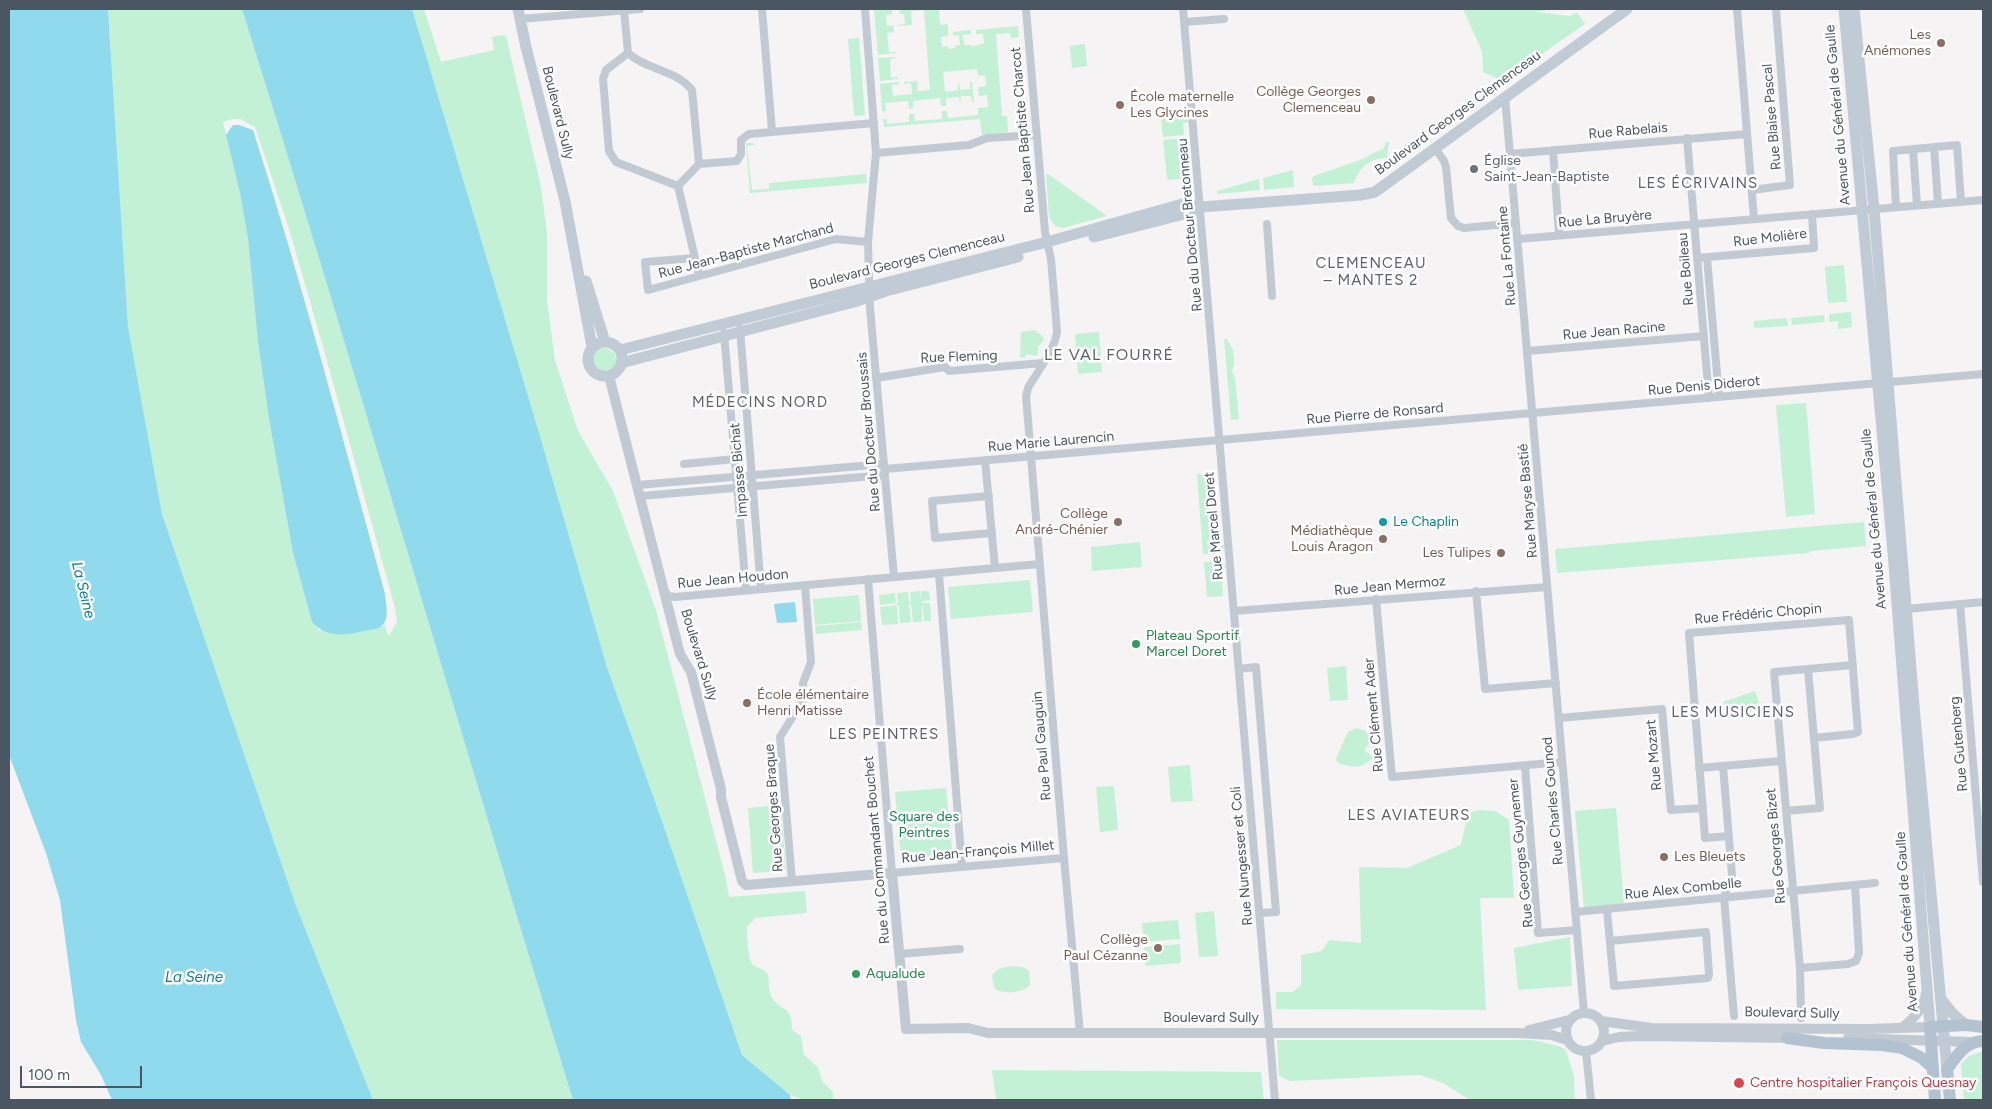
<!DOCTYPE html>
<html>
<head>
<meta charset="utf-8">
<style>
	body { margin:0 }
	#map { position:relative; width:1992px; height:1109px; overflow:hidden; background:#f5f3f3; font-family:Figtree,sans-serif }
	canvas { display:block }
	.frame { position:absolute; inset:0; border:10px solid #4a5661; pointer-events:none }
	.scale { position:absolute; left:20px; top:1066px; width:122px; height:22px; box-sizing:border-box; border:2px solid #4a5661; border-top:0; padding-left:6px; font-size:15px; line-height:18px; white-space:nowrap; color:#4a5661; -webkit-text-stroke:4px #fff; paint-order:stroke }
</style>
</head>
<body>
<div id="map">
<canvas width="1992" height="1109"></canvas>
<div class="frame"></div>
<div class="scale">100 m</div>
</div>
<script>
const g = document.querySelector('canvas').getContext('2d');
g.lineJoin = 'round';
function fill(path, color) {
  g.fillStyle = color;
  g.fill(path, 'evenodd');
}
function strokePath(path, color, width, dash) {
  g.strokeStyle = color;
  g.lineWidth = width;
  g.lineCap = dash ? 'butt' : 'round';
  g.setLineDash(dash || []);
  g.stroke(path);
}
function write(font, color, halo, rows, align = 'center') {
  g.font = font + ' Figtree,sans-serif';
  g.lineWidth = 5;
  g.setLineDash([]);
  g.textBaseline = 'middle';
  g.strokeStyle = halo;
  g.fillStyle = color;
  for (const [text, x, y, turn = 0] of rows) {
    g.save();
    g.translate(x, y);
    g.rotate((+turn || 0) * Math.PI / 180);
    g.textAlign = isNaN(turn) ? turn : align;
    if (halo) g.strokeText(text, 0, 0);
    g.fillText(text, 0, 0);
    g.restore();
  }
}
fill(new Path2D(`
	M108 9H242C356 372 461 737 573 1100H373L295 903 162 514 128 328ZM233 119H240L255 127 289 229 324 350 395 608 397 622 389 636 384 625 379 628 319 630 312 622 293 553 269 419 258 342 248 239 240 193 223 122Z
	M412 9H424L441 62 494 50 492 37 501 35 506 36 541 187 547 232V300L555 360 578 431 613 491 656 610 726 879 729 897 805 891 807 913 755 918 747 927C747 935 748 960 753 965 757 968 764 969 767 973 771 978 766 989 773 999 784 1014 792 1004 792 1030L801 1036 804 1055 818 1067 822 1081 833 1092V1100H803L790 1095 742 1055 661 818 607 667 540 436Z
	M874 9H892V14L886 15 887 26 893 25 894 32 887 33 889 52H896V53L878 55Z
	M899 9H939L940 25 948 24V36L941 37 942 47 948 46V49L955 48V46L960 45 959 35 954 36 953 32 971 30V34L963 35 964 45H971V47L984 43 983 34H976V30L1018 26 1019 37 1011 38 1010 33 996 34 1002 116H1007L1008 132 982 135 980 119 884 127 883 119H887V124L909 122V114H914L915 121 942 119V111H947L948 118 978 115V108L988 107 987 95 979 96 978 87 986 86 985 75 978 76 977 69 943 72 945 92 958 90V83H959L960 90 970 89V82H972L974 102H972L971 96H961L960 103 959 97 946 98V106H941L940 98 913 101V108L909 109 908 101 885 103 886 111H882L880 84 899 82V84L892 85 893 96 912 94 911 83 904 84V82L917 81 918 91 930 90 924 10 911 11 912 25 898 26V25L905 24 904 14H900Z
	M1463 9H1545V11H1537L1536 12 1570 16 1577 12 1585 24 1503 81 1483 72 1482 51Z
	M859 38 865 115 854 116 848 39Z
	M1085 44 1087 66 1072 68 1070 46Z
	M896 57V58L890 59 891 78 898 77V79L880 81 878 58Z
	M1467 105 1431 133 1429 137 1427 136 1396 159 1405 144Z
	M1183 117 1187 119 1189 122 1183 123 1184 135 1163 137 1161 119Z
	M1184 138 1188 178 1168 180 1167 178 1163 140Z
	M1386 142H1389L1387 158C1371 158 1359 167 1354 183L1313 186 1312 178 1314 176 1360 160 1384 148Z
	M746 143H753L754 145 747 146 752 190 769 189V183L866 174 867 183 750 193Z
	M1293 170 1294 187 1264 190 1263 178Z
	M1046 174H1048L1107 216 1063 228 1055 226 1049 217Z
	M1259 179 1260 190 1218 194 1217 191Z
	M1844 265 1847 302 1828 303 1825 267Z
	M1851 312 1852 327 1838 329V321L1829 322V314Z
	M1824 315 1825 322 1792 325 1791 318Z
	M1787 318 1788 326 1754 328V321Z
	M1035 330 1042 336 1044 340 1038 347V354L1036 356 1026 354 1025 358 1020 357 1021 332Z
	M1099 332 1102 372 1078 374 1075 334Z
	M1224 339H1227L1233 350 1234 364 1232 371 1235 378 1239 419 1231 420Z
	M592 360a12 12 0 1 1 24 0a12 12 0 1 1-24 0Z
	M1806 403 1815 514 1786 517 1776 405Z
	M1213 473 1219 546 1224 545 1225 547 1219 553 1203 554 1197 474Z
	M1864 522 1866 546 1810 551 1809 553 1557 573 1555 549Z
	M1140 542 1142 567 1092 571 1091 547Z
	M1220 561 1224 563 1226 568 1221 569 1223 596 1207 597 1204 562Z
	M1030 580 1033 612 951 619 948 587Z
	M920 591 921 601V591H929L930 600 922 601 923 603H930L931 621H924L922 603V622H913L911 604 909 605 911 622 900 623 899 606 897 605 898 624 882 625 880 607 897 605 896 603 880 605 879 595 895 593 896 603H898L897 593 908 592 909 602H911L910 592Z
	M859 595 861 621 815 625 813 599Z
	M861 622 862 630 816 634 815 626Z
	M1346 666 1348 700 1330 701 1327 668Z
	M1755 691 1761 708 1729 719 1723 702Z
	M1357 728 1368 732 1374 738 1364 750 1373 757C1363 769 1353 768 1338 763L1336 758 1348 732Z
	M1190 765 1193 801 1171 802 1168 767Z
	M1114 786 1118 830 1100 832 1096 787Z
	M946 788 953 859 906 862 901 858 895 792Z
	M781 805 786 871 753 873 748 808Z
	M1616 808 1624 904 1584 908 1575 811Z
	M1479 810 1495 811 1509 820 1514 898H1480L1486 1010 1276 1009V992H1293L1301 985V955L1322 951 1329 940 1361 943 1359 867 1407 868 1461 845 1468 813Z
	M1214 911 1218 956 1199 957 1195 913Z
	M1178 920 1180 939 1144 942 1142 923Z
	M1570 937 1572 986 1518 990 1514 948Z
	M1180 944 1181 963 1145 966 1144 947Z
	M1023 967 1029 971 1030 985C1023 993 1002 995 994 988L992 976C998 965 1012 966 1023 967Z
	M1277 1040H1533L1558 1046 1566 1050 1574 1077 1575 1100H1470L1443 1083 1420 1075 1290 1081 1279 1076Z
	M1983 1051V1100H1964L1961 1064 1969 1056Z
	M992 1070 1261 1072 1264 1100H996Z`), '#c3f1d5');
fill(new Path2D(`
	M9 9H108L128 327 162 514 295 903 373 1100H112L101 1075 81 1042 76 1020 60 900 46 853 9 755Z
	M242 9H412L540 436 607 667 661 818 742 1055 790 1095 791 1100H573C461 737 356 372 242 9Z
	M233 125H239L253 130C302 283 343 439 385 594 386 606 391 621 379 628 355 632 331 643 312 622L293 553 269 419 258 342 248 239 240 193 226 135Z
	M795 602 797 622 777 623 774 604Z`), '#90daee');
strokePath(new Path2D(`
	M762 9 772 131
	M865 9 876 153 868 242 870 308 894 577
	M1026 9 1042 197 1045 232 1051 259 1057 331C1056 348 1036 374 1028 388L1026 396 1064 858 1080 1033
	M1183 9 1275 1100
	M1737 9 1754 219
	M624 10 628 53C646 70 677 70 692 90L699 164 678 186
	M520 19 640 9
	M1184 22 1224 19
	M628 53 606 70 603 79 609 151 616 162 678 186
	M1505 97 1584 1013
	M1687 138 1709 398
	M1934 147 1938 203
	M1435 148 1444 161 1446 167 1451 218 1458 226 1464 228 1516 223
	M1913 149 1917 205
	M1553 150 1559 235
	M876 153 969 145 987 138 1036 135
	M1510 154 1747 134
	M699 164 737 161 741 154V140L749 134 874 123
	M678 186 699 275
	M1752 190 1790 185 1776 9
	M1896 207 1893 151 1957 145 1961 202
	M1267 224 1272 296
	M1518 239 1983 200
	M694 258 645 262 648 290 836 239 868 242
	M1697 258 1814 248 1812 214
	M1707 258 1719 397
	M740 329 761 589
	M724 333 746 590
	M1527 351 1704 336
	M876 378 945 367 949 371 1043 363
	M985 460 995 568
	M684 464 735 459
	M885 469 1983 374
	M638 485 884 464
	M641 496 885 475
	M989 496 932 501 935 538 992 533
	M939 574 962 867
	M868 579 892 873 1064 858
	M1476 591 1485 689 1556 683
	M665 592 669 596 675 597 1039 564
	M1376 599 1392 777 1562 762
	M1960 604 1983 882
	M1906 609 1983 602
	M1234 611 1547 587
	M1239 669 1256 667 1276 912 1260 913
	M1559 718 1662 709 1671 810 1703 808
	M1525 766 1538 933 1577 930
	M1723 766 1732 875 1724 897 1734 1016
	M1699 768 1781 761
	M1786 811 1820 808 1808 669
	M1729 836 1705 838 1689 633 1849 620 1858 732 1853 734 1814 738
	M792 881 780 737 803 700V683L811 662 805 586
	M1607 910 1614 986 1708 978 1709 974 1706 932 1610 941
	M1575 912 1875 883
	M899 954 960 949
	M1800 968 1848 964 1856 961 1859 953 1855 885
	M1801 1018 1800 968 1774 672 1853 665
	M1586 1052 1591 1100`), '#c1cad2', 8);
strokePath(new Path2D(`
	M609 376 680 654 691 672 721 789V797L742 881 746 885 892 873 906 1029 968 1028 988 1033H1518L1552 1035 1567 1040
	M1566 1032a19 19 0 1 1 38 0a19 19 0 1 1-38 0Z
	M1601 1021 1652 1028 1868 1029 1930 1027
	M1903 1027C1914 1018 1924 1008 1926 993
	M1529 1030 1569 1020
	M1848 1038 1972 1042
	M1602 1041 1619 1037 1639 1036 1793 1038`), '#c1cad2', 10);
strokePath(new Path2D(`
	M518 9 526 47 565 201 592 347
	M1844 9 1893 552 1930 1027
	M1854 9 1874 209 1914 706 1947 1069
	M1094 237 1188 213 1201 207
	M586 281 605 342
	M588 359a17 17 0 1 1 34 0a17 17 0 1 1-34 0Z
	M620 350 1047 242 1186 203 1201 207 1361 195 1375 192 1627 9
	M621 363 854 302 886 291 1018 257
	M1941 999 1953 1014 1966 1025`), '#c1cbd6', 11);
strokePath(new Path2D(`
	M1787 1038 1824 1043 1882 1045 1902 1048 1922 1058 1933 1068
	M1935 1100 1930 1027 1966 1025 1983 1027
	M1950 1100 1947 1069C1958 1055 1964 1042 1983 1041`), '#b3c2d1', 12);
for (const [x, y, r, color] of [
	[1941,43,5,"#8d6e63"],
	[1371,100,5,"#8d6e63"],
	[1120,105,5,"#8d6e63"],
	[1474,169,5,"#6b7280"],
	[1118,522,5,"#8d6e63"],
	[1383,522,5,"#0f9aa8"],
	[1383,539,5,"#8d6e63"],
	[1501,553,5,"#8d6e63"],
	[1136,644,5,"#2e9e5b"],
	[747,703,5,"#8d6e63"],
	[1664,857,5,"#8d6e63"],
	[1158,948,5,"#8d6e63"],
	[856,974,5,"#2e9e5b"],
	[1739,1083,6,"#e0444e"]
]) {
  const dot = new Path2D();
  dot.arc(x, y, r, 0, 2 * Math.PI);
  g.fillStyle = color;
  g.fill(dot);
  strokePath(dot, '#fff', 2);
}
write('14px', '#785e54', '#fff', [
	["Les",1931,35],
	["Anémones",1931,51],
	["Collège Georges",1361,92],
	["Clemenceau",1361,108],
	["École maternelle",1130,97,"left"],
	["Les Glycines",1130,113,"left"],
	["Collège",1108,514],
	["André-Chénier",1108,530],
	["Médiathèque",1373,531],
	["Louis Aragon",1373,547],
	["Les Tulipes",1491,553],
	["École élémentaire",757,695,"left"],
	["Henri Matisse",757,711,"left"],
	["Les Bleuets",1674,857,"left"],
	["Collège",1148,940],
	["Paul Cézanne",1148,956]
], 'right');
write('14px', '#4a5661', '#fff', [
	["Boulevard Sully",558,113,76],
	["Boulevard Georges Clemenceau",1458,113,-36],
	["Avenue du Général de Gaulle",1838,115,-95],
	["Rue Blaise Pascal",1772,117,-95],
	["Rue Jean Baptiste Charcot",1023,130,-95],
	["Rue Rabelais",1628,131,-5],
	["Rue La Bruyère",1605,219,-5],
	["Rue du Docteur Bretonneau",1190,225,-95],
	["Rue Molière",1770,238,-7],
	["Rue Jean-Baptiste Marchand",746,251,-15],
	["Rue La Fontaine",1507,256,-95],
	["Boulevard Georges Clemenceau",907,261,-14],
	["Rue Boileau",1686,269,-95],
	["Rue Jean Racine",1614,331,-5],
	["Rue Fleming",959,357,-2],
	["Rue Denis Diderot",1704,386,-5],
	["Rue Pierre de Ronsard",1375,414,-5],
	["Rue du Docteur Broussais",869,432,-95],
	["Rue Marie Laurencin",1051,442,-5],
	["Impasse Bichat",739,470,-95],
	["Rue Maryse Bastié",1528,501,-95],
	["Avenue du Général de Gaulle",1874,519,-95],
	["Rue Marcel Doret",1214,526,-95],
	["Rue Jean Houdon",733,579,-5],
	["Rue Jean Mermoz",1390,586,-5],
	["Rue Frédéric Chopin",1758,614,-5],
	["Boulevard Sully",699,655,73],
	["Rue Clément Ader",1374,715,-95],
	["Rue Gutenberg",1959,744,-95],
	["Rue Paul Gauguin",1042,746,-95],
	["Rue Mozart",1654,755,-95],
	["Rue Charles Gounod",1553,801,-95],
	["Rue Georges Braque",774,808,-94],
	["Rue Georges Bizet",1776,846,-95],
	["Rue du Commandant Bouchet",877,850,-95],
	["Rue Jean-François Millet",978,852,-5],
	["Rue Georges Guynemer",1521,853,-96],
	["Rue Nungesser et Coli",1242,856,-95],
	["Rue Alex Combelle",1683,889,-6],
	["Avenue du Général de Gaulle",1907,922,-94],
	["Boulevard Sully",1792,1013,1],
	["Boulevard Sully",1211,1018]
]);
write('14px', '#5b616d', '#fff', [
	["Église",1484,161],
	["Saint-Jean-Baptiste",1484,177]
], 'left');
write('14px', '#0d838f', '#fff', [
	["Le Chaplin",1393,522]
], 'left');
write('14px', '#27864d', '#fff', [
	["Plateau Sportif",1146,636],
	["Marcel Doret",1146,652],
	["Aqualude",866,974]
], 'left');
write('14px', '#17864f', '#fff', [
	["Square des",924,817],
	["Peintres",924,833]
]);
write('14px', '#be3a42', '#fff', [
	["Centre hospitalier François Quesnay",1750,1083]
], 'left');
g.letterSpacing = '1px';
write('15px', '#5f6368', '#fff', [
	["LES ÉCRIVAINS",1698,184],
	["CLEMENCEAU",1371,264],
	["– MANTES 2",1371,281],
	["MÉDECINS NORD",760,403],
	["LES MUSICIENS",1733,713],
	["LES PEINTRES",884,735],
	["LES AVIATEURS",1409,816]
]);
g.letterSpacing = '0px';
write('italic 15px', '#0c7c9b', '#fff', [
	["La Seine",83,590,76],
	["La Seine",194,978]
]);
g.letterSpacing = '1px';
write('16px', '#5f6368', '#fff', [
	["LE VAL FOURRÉ",1109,355]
]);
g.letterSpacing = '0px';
</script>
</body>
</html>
